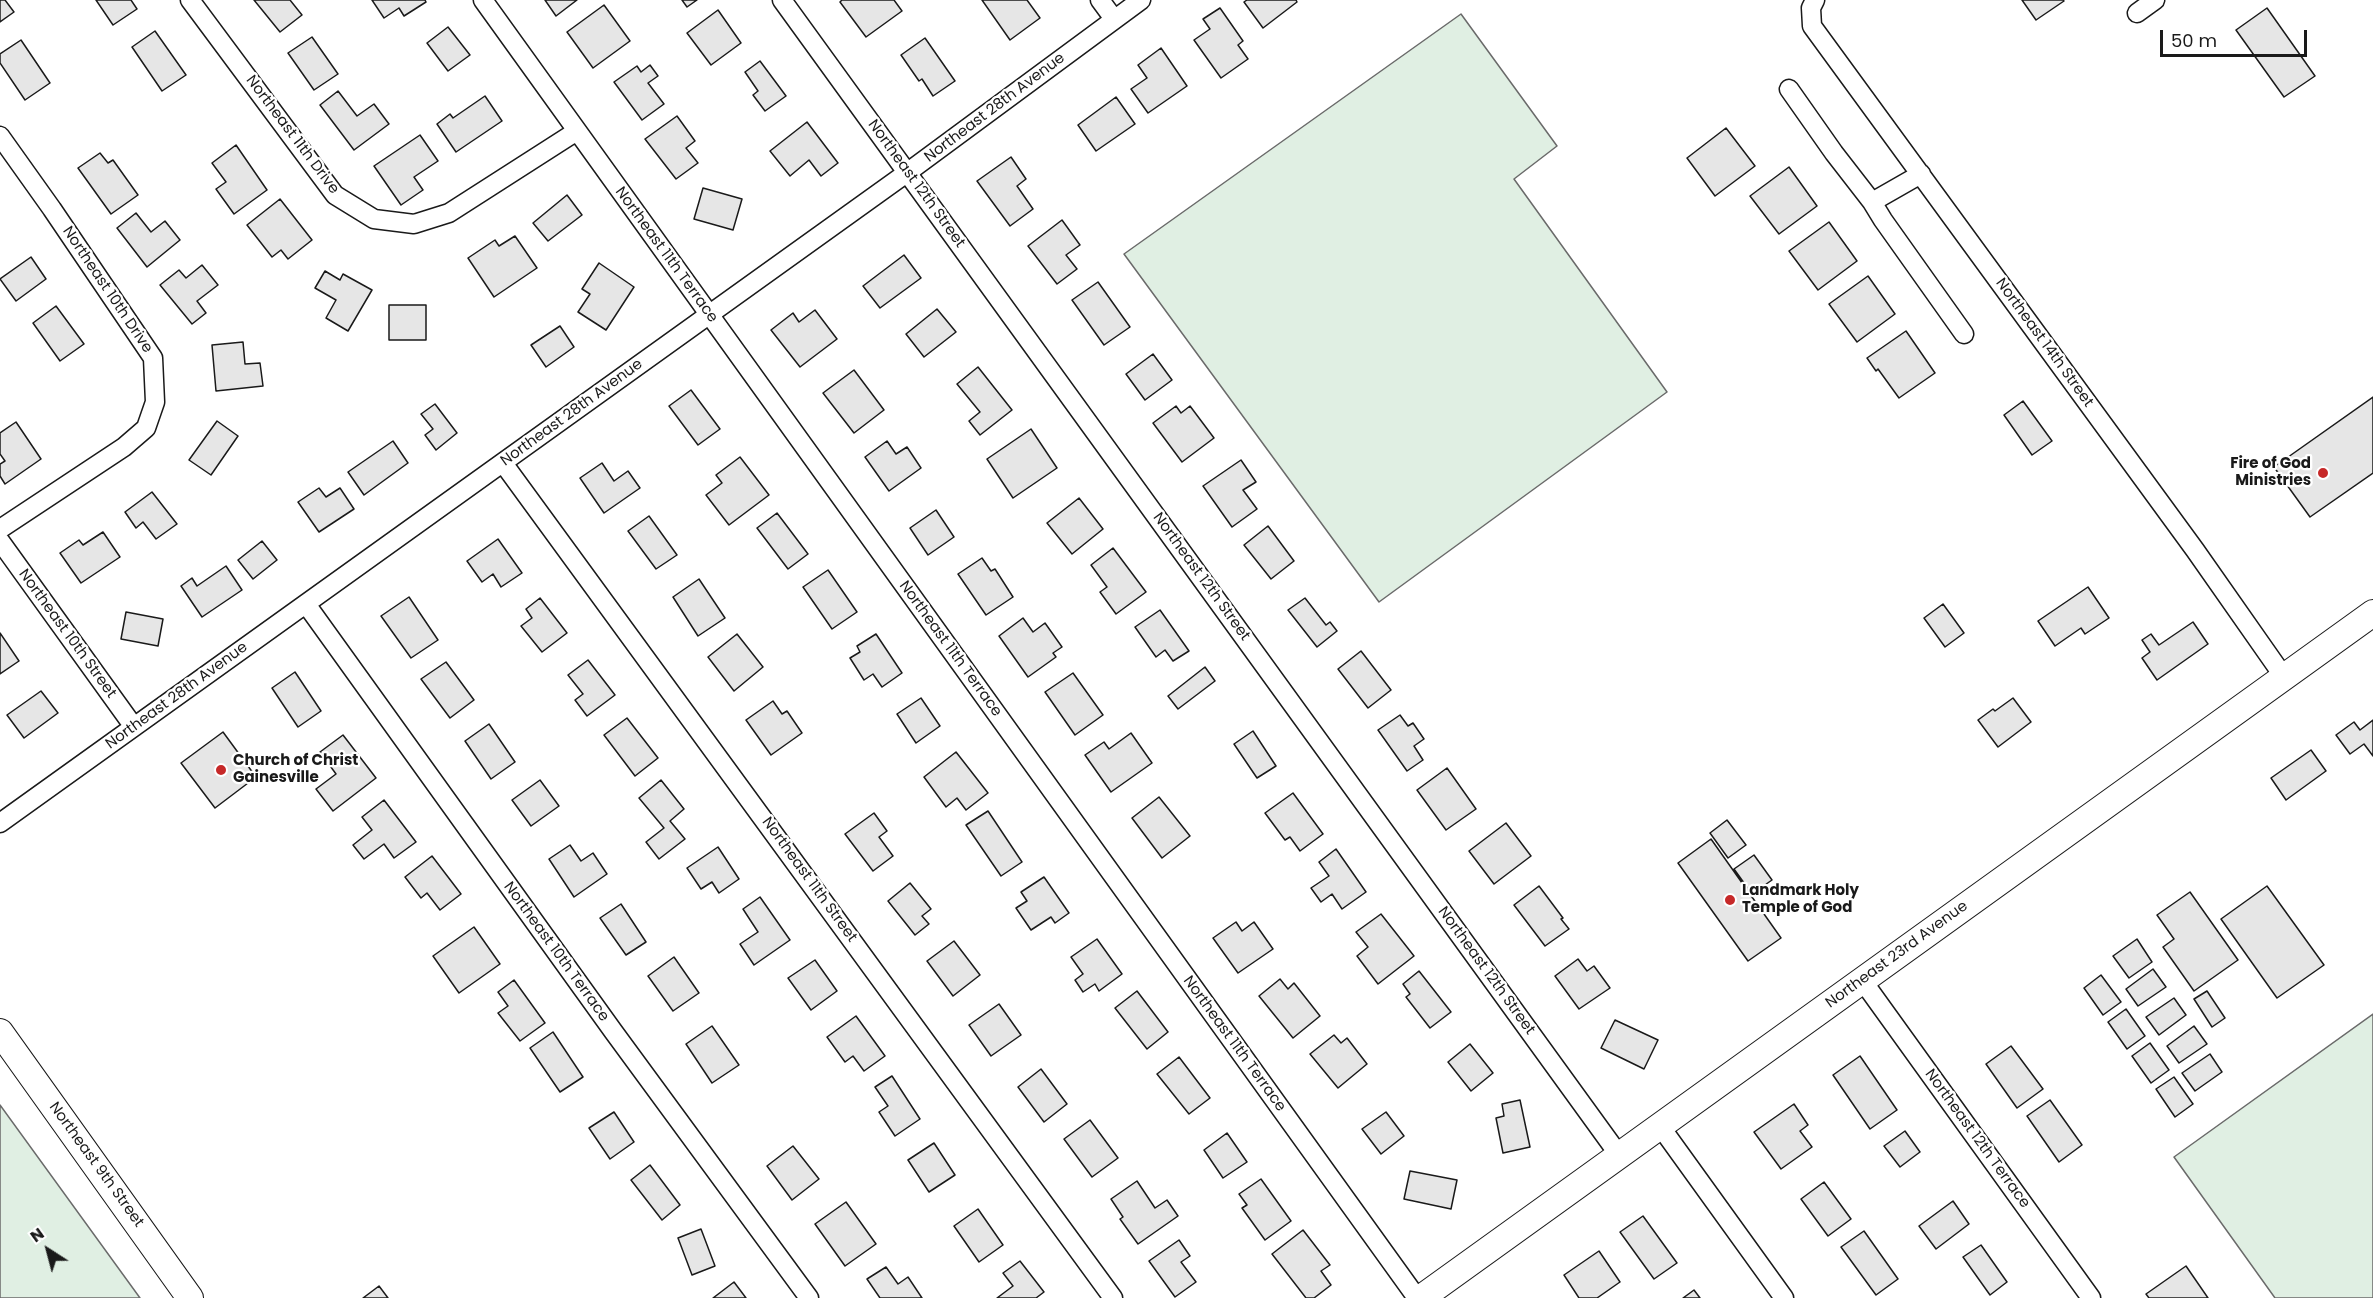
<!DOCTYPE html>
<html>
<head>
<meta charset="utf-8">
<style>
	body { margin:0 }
	#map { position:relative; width:2373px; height:1298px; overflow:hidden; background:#fff; font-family:Poppins,sans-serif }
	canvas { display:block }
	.north { position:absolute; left:18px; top:1220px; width:60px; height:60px; -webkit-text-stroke:4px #fff; paint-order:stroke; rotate:324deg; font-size:16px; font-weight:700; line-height:24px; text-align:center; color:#1a1a1a }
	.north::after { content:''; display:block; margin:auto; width:21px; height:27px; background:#1a1a1a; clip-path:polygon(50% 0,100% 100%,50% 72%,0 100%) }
	.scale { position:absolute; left:2160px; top:30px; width:147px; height:27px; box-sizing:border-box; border:3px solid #1a1a1a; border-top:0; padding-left:8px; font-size:18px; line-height:21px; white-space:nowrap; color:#1a1a1a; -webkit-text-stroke:4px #fff; paint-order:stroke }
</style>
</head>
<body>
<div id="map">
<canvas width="2373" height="1298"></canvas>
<div class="north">N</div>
<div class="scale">50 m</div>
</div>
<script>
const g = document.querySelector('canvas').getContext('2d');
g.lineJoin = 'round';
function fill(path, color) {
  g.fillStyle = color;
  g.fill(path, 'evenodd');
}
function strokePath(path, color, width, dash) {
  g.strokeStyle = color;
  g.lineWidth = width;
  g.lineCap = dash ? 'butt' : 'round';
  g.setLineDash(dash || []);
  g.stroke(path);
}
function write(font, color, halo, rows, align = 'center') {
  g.font = font + ' Poppins,sans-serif';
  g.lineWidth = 4.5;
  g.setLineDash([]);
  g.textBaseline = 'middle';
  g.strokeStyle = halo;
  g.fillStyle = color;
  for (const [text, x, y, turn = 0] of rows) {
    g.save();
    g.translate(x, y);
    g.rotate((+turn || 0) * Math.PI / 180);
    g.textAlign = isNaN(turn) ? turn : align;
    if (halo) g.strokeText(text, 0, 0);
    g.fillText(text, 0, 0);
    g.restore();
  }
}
const green = new Path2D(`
	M1461 14 1557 146 1514 179 1667 392 1379 602 1124 254Z
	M2373 1014V1298H2275L2174 1157Z
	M0 1105 140 1298H0Z`);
fill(green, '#e0efe3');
strokePath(green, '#6a6a6a', 1.5);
const building = new Path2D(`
	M0 0H5L14 12 0 22Z
	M96 0H131L137 9 113 25Z
	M254 0H290L302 15 280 32Z
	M372 0H425L426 2 404 16 399 8 384 18Z
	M545 0H577L556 16Z
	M682 0H697L687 7Z
	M842 0H894L902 11 866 37 840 2Z
	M982 0H1027L1040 18 1010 40Z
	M1247 0H1296L1297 2 1263 28 1244 2Z
	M2022 0H2063L2064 1 2036 20Z
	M604 5 630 41 593 68 567 32Z
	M1220 8 1243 41 1238 45 1248 59 1221 78 1194 40 1210 29 1203 19Z
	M2267 8 2315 76 2284 97 2236 30Z
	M718 10 741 43 711 65 687 33Z
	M448 27 470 55 448 71 427 43Z
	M155 31 186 75 162 91 132 47Z
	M312 37 338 74 314 90 288 53Z
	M925 38 955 81 933 96 922 79 919 81 901 55Z
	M21 40 50 83 25 100 0 63V54Z
	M1161 48 1187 86 1148 113 1131 89 1147 78 1138 65Z
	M760 61 786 96 765 111 753 95 758 91 745 72Z
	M650 65 658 76 648 83 664 104 642 120 614 82 637 66 641 72Z
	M338 91 357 116 374 104 389 124 354 150 320 105Z
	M485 96 502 121 456 152 437 124 450 114 453 118Z
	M1116 97 1135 124 1096 151 1078 125Z
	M677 116 695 141 686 148 698 163 676 179 645 139Z
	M807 122 838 163 821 176 809 160 790 176 770 151Z
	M1726 128 1755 166 1715 196 1687 158Z
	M420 135 438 161 414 177 423 190 401 205 374 166Z
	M236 145 267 190 234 214 216 189 226 182 212 163Z
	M100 153 108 163 113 160 138 195 111 214 78 168Z
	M1011 157 1026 179 1017 186 1033 209 1010 226 977 181Z
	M1789 167 1817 206 1779 234 1750 196Z
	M703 188 742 199 733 230 694 219Z
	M567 195 582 215 548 241 533 223Z
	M280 199 312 240 288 259 281 250 272 257 247 225Z
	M136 213 151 232 165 221 180 240 147 267 117 228Z
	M1062 220 1080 245 1066 255 1077 269 1057 284 1028 246Z
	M1829 222 1857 261 1818 290 1789 251Z
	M515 236 537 268 494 297 468 258 495 240 499 246Z
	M904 255 921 278 880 308 863 286Z
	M31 257 46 279 16 301 0 279Z
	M599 263 634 287 606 330 578 312 590 294 582 289Z
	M202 265 218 285 197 301 206 313 192 324 160 285 179 270 186 278Z
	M325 271 340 280 343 274 372 290 348 331 326 318 336 300 315 288Z
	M1868 276 1895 314 1857 342 1829 304Z
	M1098 282 1130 327 1104 345 1072 300Z
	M389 305H426V340H389Z
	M56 306 84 344 60 361 33 323Z
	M937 309 956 332 924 357 906 334Z
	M815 310 837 339 800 367 771 330 793 313 799 322Z
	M560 326 574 347 546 367 531 345Z
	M1906 331 1935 373 1899 398 1878 369 1876 371 1867 358Z
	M243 342 245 364 260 363 263 386 216 391 212 345Z
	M1153 354 1172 380 1145 400 1126 374Z
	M978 367 1012 410 980 435 969 421 980 412 957 384Z
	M854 370 884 410 854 433 823 393Z
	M691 390 720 429 698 445 669 406Z
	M2373 397V473L2310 517 2274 467Z
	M2023 401 2052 441 2032 455 2004 415Z
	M435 404 457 433 436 450 425 435 433 429 421 414Z
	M1176 406 1181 413 1190 406 1214 438 1182 462 1153 423Z
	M217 421 238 436 211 475 189 460Z
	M16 422 41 459 5 484 0 476V464L5 461 0 454V433Z
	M1031 429 1057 468 1013 498 987 459Z
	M393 441 408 463 364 495 348 472Z
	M887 441 896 454 907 447 921 468 889 491 865 457Z
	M740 457 769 495 729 525 706 495 722 483 716 475Z
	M1241 460 1256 482 1243 490 1257 509 1232 527 1203 486Z
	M602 463 614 481 628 471 640 488 604 513 580 478Z
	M319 488 326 497 340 488 354 509 319 532 298 502Z
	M152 492 177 524 156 539 143 522 136 528 125 512Z
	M1079 498 1103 529 1072 554 1047 523Z
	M936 510 954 537 928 555 910 528Z
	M777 513 808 554 788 569 757 528Z
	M649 516 677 555 656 569 628 531Z
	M1268 526 1294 561 1271 579 1244 545Z
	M103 532 120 557 81 583 60 553 79 540 83 545Z
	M498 539 522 573 501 587 493 574 482 582 467 561Z
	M262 541 277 560 253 579 238 560Z
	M1113 548 1146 592 1116 614 1100 592 1107 587 1091 565Z
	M982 558 991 571 995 569 1013 597 986 615 958 574Z
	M226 566 242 590 202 617 181 586 192 578 197 586Z
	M828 570 857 612 832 629 803 587Z
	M699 579 725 618 698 636 673 597Z
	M2088 587 2109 618 2085 634 2081 628 2055 646 2038 621Z
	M409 597 438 640 411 658 381 616Z
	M540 598 567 633 542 652 521 626 532 618 526 609Z
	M1305 598 1326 625 1330 622 1337 631 1317 647 1288 610Z
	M1943 604 1964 633 1945 647 1924 618Z
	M1160 610 1189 651 1173 661 1165 650 1156 657 1135 627Z
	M126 612 163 619 158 646 121 639Z
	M1023 618 1033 632 1045 623 1062 647 1053 653 1056 657 1028 677 999 636Z
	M2193 622 2208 644 2157 680 2142 658 2150 652 2142 640 2151 634 2159 645Z
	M0 633 19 661 0 674Z
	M737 634 763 667 734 691 708 657Z
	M876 634 902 673 882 687 873 674 864 680 850 658 860 652 857 646Z
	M1361 651 1391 690 1368 708 1338 669Z
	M588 660 615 695 587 716 575 700 583 694 568 675Z
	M446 662 474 700 450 718 421 679Z
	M1205 667 1215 681 1178 709 1168 696Z
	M295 672 321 711 298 727 272 688Z
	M1073 673 1103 715 1075 735 1045 692Z
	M41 691 58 713 24 738 7 715Z
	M921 698 940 726 916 743 897 714Z
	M2013 698 2031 722 1998 747 1978 720 1993 709 1995 711Z
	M773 701 782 714 787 711 802 733 771 755 746 720Z
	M1400 715 1408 726 1413 723 1424 739 1414 746 1423 760 1407 771 1378 730Z
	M627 718 658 758 635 776 604 735Z
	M2373 720V756L2364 744 2350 754 2336 735 2354 722 2360 730Z
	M489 724 515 762 491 779 465 741Z
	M1253 731 1276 766 1257 778 1234 744Z
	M223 732 256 777 215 808 181 763Z
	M1131 733 1152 763 1111 792 1085 755 1104 742 1109 749Z
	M343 735 376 778 333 811 316 789 336 774 320 752Z
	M2311 750 2326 771 2286 800 2271 778Z
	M956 752 988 793 966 810 957 798 946 807 924 777Z
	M1447 768 1476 809 1446 830 1417 790Z
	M540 780 559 806 531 826 512 800Z
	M661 780 684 809 670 821 685 839 659 859 646 842 664 828 639 798Z
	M1293 793 1323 834 1300 851 1290 837 1285 840 1265 813Z
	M1159 797 1190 836 1162 858 1132 818Z
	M384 800 416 842 394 858 384 844 364 859 353 845 372 830 362 817Z
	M988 811 1022 862 1001 876 966 825Z
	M874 813 887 831 879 837 893 856 873 871 845 834Z
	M1727 820 1746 845 1728 858 1710 833Z
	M1506 823 1531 856 1494 884 1469 851Z
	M1711 839 1781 938 1748 961 1678 863Z
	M570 845 581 861 593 853 607 874 574 897 549 859Z
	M718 847 739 879 719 893 712 882 701 889 687 868Z
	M1336 849 1366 892 1342 909 1332 894 1321 902 1311 888 1329 876 1319 862Z
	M1754 855 1772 880 1752 894 1734 869Z
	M432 856 461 894 440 910 427 893 421 898 405 877Z
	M1044 877 1069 913 1055 923 1051 917 1031 930 1016 908 1027 901 1021 892Z
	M910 883 931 909 922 916 929 924 915 935 888 901Z
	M1539 886 1563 918 1561 919 1569 929 1545 946 1514 905Z
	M2267 886 2324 965 2277 998 2221 919Z
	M2190 892 2238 960 2194 991 2163 947 2174 939 2157 915Z
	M760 897 790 940 754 965 740 944 758 932 743 909Z
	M621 904 646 942 626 955 600 918Z
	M1381 914 1414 956 1378 984 1357 956 1368 947 1356 932Z
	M1236 922 1242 931 1254 922 1273 949 1238 973 1213 938Z
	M474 927 500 964 459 993 433 956Z
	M1097 939 1122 974 1099 991 1095 984 1083 992 1075 980 1083 974 1071 957Z
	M2137 939 2152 962 2129 978 2113 956Z
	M954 941 980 975 953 996 927 961Z
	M674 957 699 993 673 1011 648 976Z
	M1578 959 1587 971 1594 966 1610 988 1579 1009 1555 976Z
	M815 960 837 991 811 1010 788 978Z
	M2153 969 2166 987 2138 1006 2126 989Z
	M1419 971 1451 1012 1430 1028 1406 997 1410 994 1403 984Z
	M2101 975 2121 1002 2103 1015 2084 988Z
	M1280 979 1288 989 1294 983 1320 1016 1293 1038 1259 996Z
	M514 980 545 1023 520 1041 498 1013 508 1006 498 992Z
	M1137 991 1168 1032 1147 1049 1115 1008Z
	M2207 991 2225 1018 2212 1027 2194 999Z
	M2174 998 2186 1015 2159 1035 2146 1017Z
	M999 1004 1021 1035 991 1056 969 1025Z
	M2126 1009 2145 1036 2127 1049 2108 1022Z
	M856 1016 885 1056 864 1071 853 1056 845 1062 827 1037Z
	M1615 1020 1658 1040 1644 1069 1601 1048Z
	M712 1026 739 1065 712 1083 686 1044Z
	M2194 1026 2207 1044 2179 1063 2167 1046Z
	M553 1032 583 1077 560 1092 530 1048Z
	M1334 1035 1341 1043 1347 1038 1367 1064 1338 1088 1310 1054Z
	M2150 1043 2169 1070 2151 1083 2132 1056Z
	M1470 1044 1493 1073 1471 1091 1448 1062Z
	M2011 1046 2043 1089 2017 1108 1986 1064Z
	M2210 1054 2222 1072 2195 1091 2182 1073Z
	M1860 1056 1897 1110 1870 1129 1833 1075Z
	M1179 1057 1210 1098 1189 1114 1157 1074Z
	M1041 1069 1067 1104 1044 1122 1018 1087Z
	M892 1076 920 1119 895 1136 879 1112 888 1106 875 1087Z
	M2174 1077 2193 1104 2175 1117 2156 1089Z
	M1520 1100 1530 1147 1503 1153 1496 1118 1504 1116 1502 1104Z
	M2050 1100 2082 1145 2059 1162 2027 1116Z
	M1794 1104 1808 1125 1800 1131 1812 1147 1781 1169 1754 1132Z
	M614 1112 634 1142 610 1159 589 1128Z
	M1386 1112 1404 1136 1381 1154 1362 1129Z
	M1090 1120 1118 1158 1092 1177 1064 1139Z
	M1905 1131 1920 1152 1900 1167 1884 1146Z
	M1227 1133 1247 1162 1223 1178 1204 1150Z
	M934 1143 955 1175 929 1192 908 1160Z
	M793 1146 819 1179 792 1200 767 1166Z
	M650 1165 680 1205 662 1220 631 1180Z
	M1410 1171 1457 1180 1451 1209 1404 1199Z
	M1261 1179 1291 1221 1265 1240 1242 1208 1247 1205 1239 1194Z
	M1137 1181 1155 1208 1167 1200 1178 1216 1138 1244 1120 1219 1123 1217 1111 1199Z
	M1824 1182 1851 1219 1828 1236 1801 1199Z
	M1953 1201 1969 1224 1936 1249 1919 1226Z
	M846 1202 876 1244 845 1266 815 1224Z
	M978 1209 1003 1245 979 1262 954 1226Z
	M1643 1216 1677 1263 1654 1279 1620 1232Z
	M701 1229 715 1266 692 1275 678 1238Z
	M1303 1230 1330 1265 1321 1271 1331 1285 1314 1298H1306L1272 1254Z
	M1864 1231 1898 1279 1876 1295 1841 1247Z
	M1179 1240 1190 1256 1181 1262 1196 1282 1175 1297 1149 1261Z
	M1981 1245 2007 1282 1990 1295 1963 1257Z
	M1599 1251 1620 1282 1597 1298H1579L1564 1275Z
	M1020 1261 1044 1292 1036 1298H997L1013 1286 1003 1273Z
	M2186 1266 2208 1298H2149L2146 1294Z
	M886 1267 898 1284 908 1277 922 1298H880L867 1279Z
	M734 1282 746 1298H713Z
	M379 1286 388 1298H363Z
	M1694 1290 1700 1298H1683Z`);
fill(building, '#e6e6e6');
strokePath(building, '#1a1a1a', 1.5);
const street = new Path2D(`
	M190 0 335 195 374 219 414 224 449 213 577 131
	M483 0 1417 1298
	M782 0 1619 1155
	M1100 0 1114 19
	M1815 0 1811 8 1812 26 2195 550 2284 677
	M2137 13 2155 0
	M1789 89 1834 153 1872 202
	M0 136 52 209 153 358 155 402 146 428 124 447 0 529
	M1921 174 1872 202 1883 220 1964 334
	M503 463 1113 1298
	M0 541 134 727
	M306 604 613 1031 809 1298
	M0 823 908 172 1141 0
	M1862 980 2091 1298
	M1660 1126 1784 1298`);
const secondary = new Path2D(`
	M0 1032 190 1298
	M1421 1298 2373 613`);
strokePath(street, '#1a1a1a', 21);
strokePath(secondary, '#1a1a1a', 28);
strokePath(street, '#fff', 18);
strokePath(secondary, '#fff', 26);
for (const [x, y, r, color] of [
	[2323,473,6,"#c62828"],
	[221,770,6,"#c62828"],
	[1730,900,6,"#c62828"]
]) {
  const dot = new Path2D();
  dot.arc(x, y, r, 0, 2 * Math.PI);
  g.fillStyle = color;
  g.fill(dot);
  strokePath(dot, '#fff', 2);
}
write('15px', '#1a1a1a', '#fff', [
	["Northeast 28th Avenue",995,108,-37],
	["Northeast 11th Drive",292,135,53],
	["Northeast 12th Street",916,184,54],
	["Northeast 11th Terrace",666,255,54],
	["Northeast 10th Drive",107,290,56],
	["Northeast 14th Street",2044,343,54],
	["Northeast 28th Avenue",572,413,-36],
	["Northeast 12th Street",1201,577,54],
	["Northeast 10th Street",67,634,54],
	["Northeast 11th Terrace",950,649,54],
	["Northeast 28th Avenue",177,696,-36],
	["Northeast 11th Street",809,880,54],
	["Northeast 10th Terrace",556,952,54],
	["Northeast 23rd Avenue",1897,955,-36],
	["Northeast 12th Street",1486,971,54],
	["Northeast 11th Terrace",1234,1044,54],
	["Northeast 12th Terrace",1977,1139,54],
	["Northeast 9th Street",96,1165,54]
]);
write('bold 15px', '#1a1a1a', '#fff', [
	["Fire of God",2311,464,"right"],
	["Ministries",2311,481,"right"],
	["Church of Christ",233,761],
	["Gainesville",233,778],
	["Landmark Holy",1742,891],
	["Temple of God",1742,908]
], 'left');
</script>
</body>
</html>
